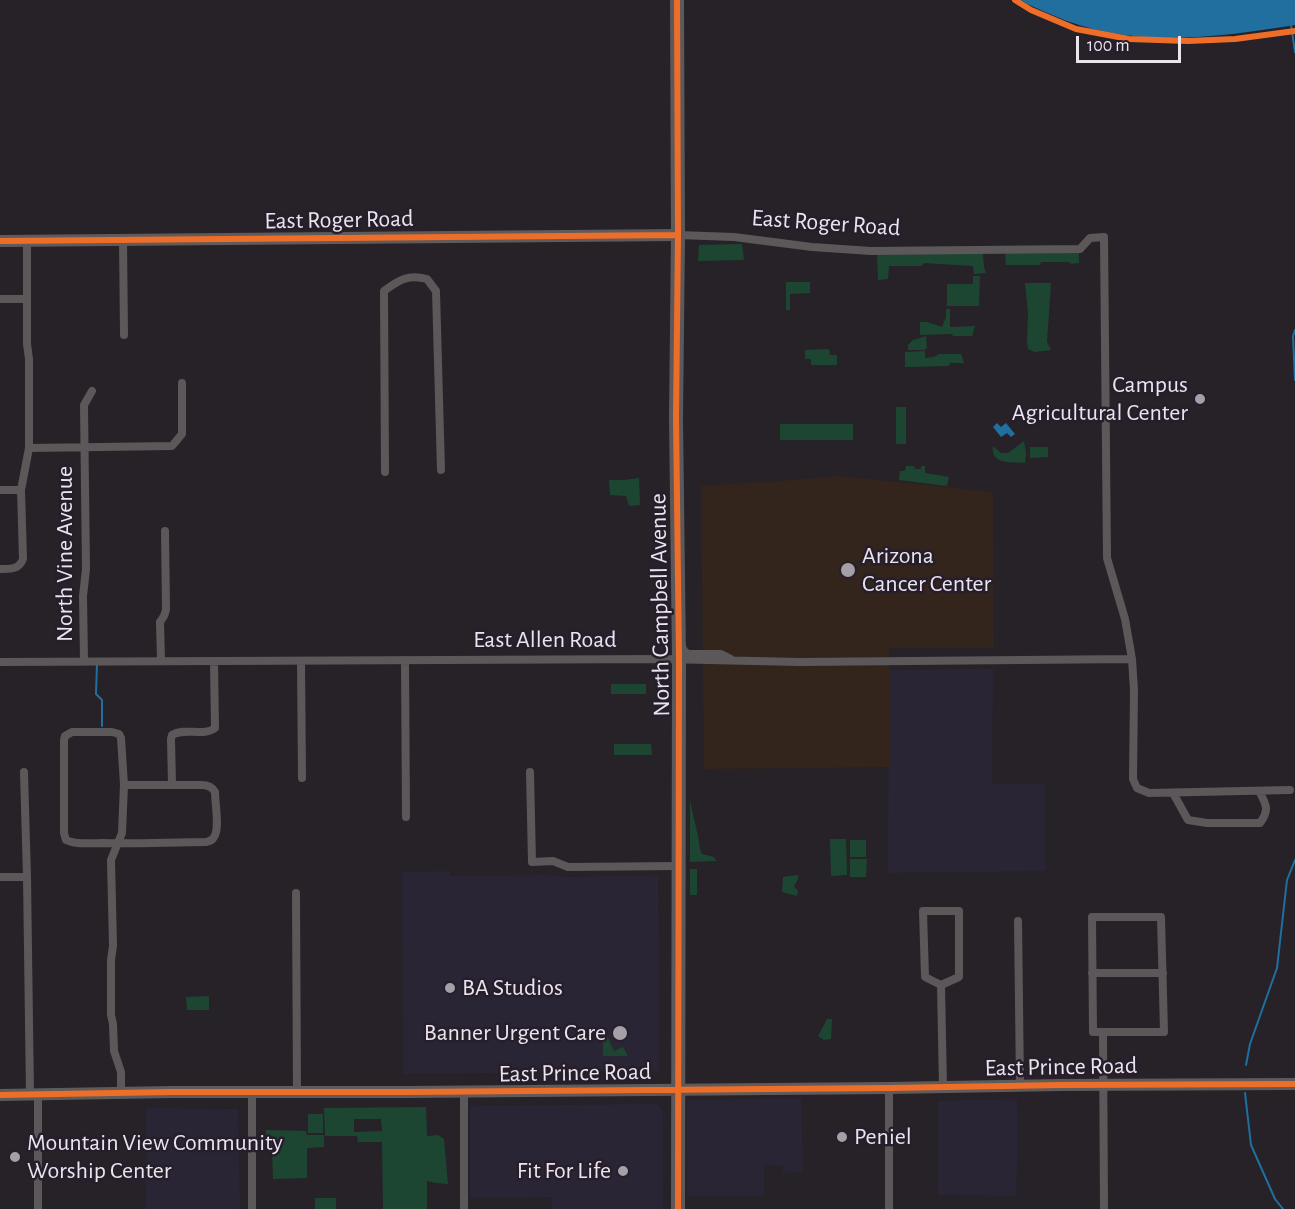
<!DOCTYPE html>
<html>
<head>
<meta charset="utf-8">
<style>
	body { margin:0 }
	#map { position:relative; width:1295px; height:1209px; overflow:hidden; background:#262228; font-family:"Alegreya Sans",sans-serif }
	canvas { display:block }
	.scale { position:absolute; left:1076px; top:36px; width:105px; height:27px; box-sizing:border-box; border:3px solid #eae4ed; border-top:0; padding-left:8px; font-size:18px; line-height:21px; white-space:nowrap; color:#eae4ed; -webkit-text-stroke:4px #271e2c; paint-order:stroke }
</style>
</head>
<body>
<div id="map">
<canvas width="1295" height="1209"></canvas>
<div class="scale">100 m</div>
</div>
<script>
const g = document.querySelector('canvas').getContext('2d');
g.lineJoin = 'round';
function fill(path, color) {
  g.fillStyle = color;
  g.fill(path, 'evenodd');
}
function strokePath(path, color, width, dash) {
  g.strokeStyle = color;
  g.lineWidth = width;
  g.lineCap = dash ? 'butt' : 'round';
  g.setLineDash(dash || []);
  g.stroke(path);
}
function write(font, color, halo, rows, align = 'center') {
  g.font = font + ' "Alegreya Sans",sans-serif';
  g.lineWidth = 5;
  g.setLineDash([]);
  g.textBaseline = 'middle';
  g.strokeStyle = halo;
  g.fillStyle = color;
  for (const [text, x, y, turn = 0] of rows) {
    g.save();
    g.translate(x, y);
    g.rotate((+turn || 0) * Math.PI / 180);
    g.textAlign = isNaN(turn) ? turn : align;
    if (halo) g.strokeText(text, 0, 0);
    g.fillText(text, 0, 0);
    g.restore();
  }
}
fill(new Path2D(`
	M993 669 992 784H1045V871L888 873 889 670Z
	M450 871V876L545 875 568 877 658 875 659 1071 403 1074 402 872Z
	M801 1098 803 1172 783 1173V1165H764V1196H687V1100Z
	M1017 1099 1018 1138 1016 1196 938 1195V1101Z
	M652 1104 658 1105 663 1111V1209H552V1197L470 1198V1106Z
	M146 1108 238 1109 240 1209H146Z`), '#292535');
fill(new Path2D(`
	M839 476 993 492 994 648H889V767L704 769 701 486 759 482V483Z`), '#33251c');
fill(new Path2D(`
	M742 244 744 260 698 261 699 245Z
	M1005 252 1079 253V263L1071 264 1069 262H1041L1040 265H1006Z
	M877 254H983L984 267 986 273 974 274 973 266 924 263 921 266H889L888 279 878 280Z
	M973 276H980L979 306H947V284H973Z
	M786 282H810V293L790 294V310H786Z
	M1025 283H1051L1047 342 1051 350 1035 352 1028 349 1027 343 1028 313Z
	M946 309H950V327L975 326 972 336H953L952 334 920 335V322H927L942 327 946 317Z
	M926 336 927 348 924 350H908V345L913 340Z
	M829 349 830 355H837V365H811V359H805V350Z
	M925 351V358L934 357 939 354H961L964 363H950L949 366 905 367V352Z
	M896 407H906V444H896Z
	M780 424H853V440H780Z
	M1024 441 1026 453 1025 463C1012 462 990 465 993 446L1001 453H1008Z
	M1030 447H1048V457L1030 458Z
	M906 466H914L915 469H921V466H925V473L949 477 947 486 899 480 900 471H905Z
	M639 478 640 505 629 506 626 496 610 495 609 480H624Z
	M611 684H646V694H611Z
	M614 744H651L652 755H614Z
	M690 801 698 836 700 849 702 854 714 857 716 861 690 862Z
	M830 839H846L847 875 831 876Z
	M850 840H866V857H850Z
	M850 859H867L866 877H850Z
	M690 869H697V895H690Z
	M798 875V879L794 886 798 891 797 896 782 892 783 877Z
	M209 996V1010H187L186 997Z
	M827 1019H832L831 1039 824 1040 818 1036Z
	M604 1029 614 1051 623 1047 627 1054V1056H603V1030Z
	M426 1107 427 1136 438 1135 444 1139 448 1184 436 1183 427 1181V1209H383L382 1142H358L357 1136H325L324 1108ZM354 1119H381L382 1131 354 1132Z
	M308 1114H323V1133H308Z
	M266 1130 306 1131 307 1135H324V1147L307 1148V1178L273 1179 272 1148H266Z
	M315 1198H336V1209H315Z`), '#1d4632');
fill(new Path2D(`
	M1021 0H1295V25C1212 38 1130 50 1050 14 1041 10 1030 6 1021 0Z
	M1006 423 1015 434 1011 437 1007 433 1001 437 993 427 997 423 1001 427Z`), '#206f9f');
strokePath(new Path2D(`
	M1291 25 1295 52
	M1295 330 1293 336 1295 380
	M97 663 96 694 102 700V726
	M1246 1065 1250 1044 1277 968 1287 880 1295 860
	M1245 1093 1251 1145 1275 1199 1283 1209`), '#206f9f', 2);
strokePath(new Path2D(`
	M123 240 124 335
	M0 299H27
	M29 448 172 446 182 434V383
	M385 472 384 291C399 280 408 274 427 279L436 291 441 470
	M0 490H21
	M0 569C10 569 19 570 23 559L21 490 29 448V359L27 344V240
	M681 644 684 651 688 654H721L731 659
	M1132 659 1134 690 1133 779 1137 788 1149 793 1290 790
	M405 660 406 817
	M84 661 83 596 86 569 84 405 92 391
	M161 661 160 622 164 616 166 610 165 531
	M301 661 302 778
	M0 662 664 659 800 662 1132 659 1125 619 1107 558 1104 237 1090 238 1080 249 871 251 812 247 734 237 678 235
	M24 772 27 877 30 1095
	M530 772 532 862 553 861 568 867 679 866
	M172 784 171 739 172 735C185 727 204 737 215 728L214 661
	M1173 793 1188 820 1207 823H1260C1270 810 1266 804 1259 791
	M0 877H27
	M296 893 297 1093
	M923 911H959V977L941 985 925 977Z
	M1018 921 1020 1085
	M1092 973H1163
	M941 985 943 1087
	M1103 1032H1164L1161 917H1092L1093 1032H1103L1104 1209
	M889 1088V1209
	M464 1092V1209
	M121 1093V1072L114 1051 113 1024 111 1015V960L113 946 111 860 122 833 124 785 121 738 119 734 112 732H72L65 736 64 740V833L66 840C76 845 92 843 103 843 137 844 172 842 206 842 210 841 212 841 214 837 220 830 215 803 215 792 212 786 207 785 201 785H124
	M252 1093V1209
	M38 1209V1094`), '#5c5859', 8);
strokePath(new Path2D(`
	M0 241 678 235
	M0 1095 171 1092H408L889 1088 1061 1085 1295 1084`), '#5f5b5b', 12);
strokePath(new Path2D(`
	M677 0 678 235 676 418 679 659 678 1209`), '#5d595a', 14);
strokePath(new Path2D(`
	M677 0 678 235 676 418 679 659 678 1209
	M1015 0 1031 10 1076 29 1129 39 1188 41 1235 39 1295 31
	M0 241 678 235
	M0 1095 171 1092H408L889 1088 1061 1085 1295 1084`), '#ee6e29', 6);
for (const [x, y, r, color] of [
	[1200,399,6,"#a5a0a8"],
	[848,570,8,"#a5a0a8"],
	[450,988,6,"#a5a0a8"],
	[620,1033,8,"#a5a0a8"],
	[842,1137,6,"#a5a0a8"],
	[15,1157,6,"#a5a0a8"],
	[623,1171,6,"#a5a0a8"]
]) {
  const dot = new Path2D();
  dot.arc(x, y, r, 0, 2 * Math.PI);
  g.fillStyle = color;
  g.fill(dot);
  strokePath(dot, '#271e2c', 2);
}
write('24px', '#eae4ed', '#271e2c', [
	["East Roger Road",339,220,-1],
	["East Roger Road",826,223,4],
	["North Vine Avenue",65,554,-90],
	["North Campbell Avenue",660,605,-91],
	["East Allen Road",545,640],
	["East Prince Road",1061,1067,-1],
	["East Prince Road",575,1073,-1]
]);
write('24px', '#eae4ed', '#271e2c', [
	["Campus",1188,385,"right"],
	["Agricultural Center",1188,413,"right"],
	["Arizona",862,556],
	["Cancer Center",862,584],
	["BA Studios",462,988],
	["Banner Urgent Care",606,1033,"right"],
	["Peniel",854,1137],
	["Mountain View Community",27,1143],
	["Worship Center",27,1171],
	["Fit For Life",611,1171,"right"]
], 'left');
</script>
</body>
</html>
